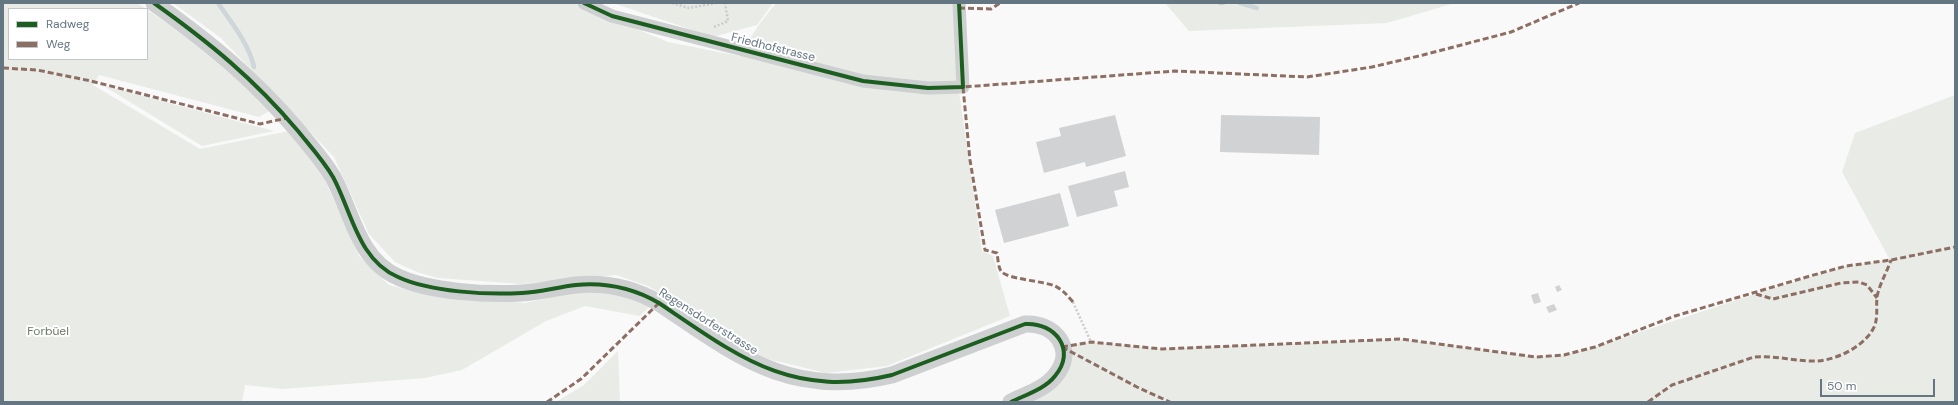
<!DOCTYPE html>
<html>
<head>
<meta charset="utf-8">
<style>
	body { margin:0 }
	#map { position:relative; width:1958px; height:405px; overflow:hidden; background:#f9f9f9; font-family:"DM Sans",sans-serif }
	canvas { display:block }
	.frame { position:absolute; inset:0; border:4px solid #657683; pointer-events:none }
	.legend { position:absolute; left:8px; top:8px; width:140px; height:52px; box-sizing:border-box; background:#fff; border:1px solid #c1c8cd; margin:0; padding:5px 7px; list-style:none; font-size:12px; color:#657683 }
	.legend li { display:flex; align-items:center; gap:8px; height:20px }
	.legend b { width:20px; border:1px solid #c1c8cd }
	.scale { position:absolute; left:1820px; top:379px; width:115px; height:18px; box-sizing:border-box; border:2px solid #657683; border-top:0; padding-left:5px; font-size:12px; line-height:14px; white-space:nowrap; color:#657683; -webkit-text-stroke:3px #fff; paint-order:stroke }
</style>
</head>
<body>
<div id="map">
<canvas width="1958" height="405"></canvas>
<div class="frame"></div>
<ul class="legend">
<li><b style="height:5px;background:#1b5e20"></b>Radweg</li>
<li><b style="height:5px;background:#8d6e63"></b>Weg</li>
</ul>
<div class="scale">50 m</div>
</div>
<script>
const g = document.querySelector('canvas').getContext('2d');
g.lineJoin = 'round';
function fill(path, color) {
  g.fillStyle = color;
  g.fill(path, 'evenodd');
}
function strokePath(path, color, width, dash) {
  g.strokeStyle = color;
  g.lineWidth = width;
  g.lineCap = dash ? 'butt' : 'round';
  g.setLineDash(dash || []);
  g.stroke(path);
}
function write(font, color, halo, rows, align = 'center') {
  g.font = font + ' "DM Sans",sans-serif';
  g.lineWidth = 4;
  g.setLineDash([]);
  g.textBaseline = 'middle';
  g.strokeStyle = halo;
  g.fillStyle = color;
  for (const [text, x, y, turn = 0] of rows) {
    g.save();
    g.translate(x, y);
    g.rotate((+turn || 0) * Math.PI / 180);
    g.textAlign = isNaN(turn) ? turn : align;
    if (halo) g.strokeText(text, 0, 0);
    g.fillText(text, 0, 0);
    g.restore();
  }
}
fill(new Path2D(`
	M3 3H137L146 9H9V59H147V10L209 51 271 110 259 117 99 75 93 85 200 149 289 131 320 169 359 256 389 285 427 295 525 303 581 291 619 293 650 306 640 316 585 306 546 321 462 370 425 378 282 389 245 385 242 402H3Z
	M173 3H573L668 42 739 56 758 26 776 3H953L957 78 982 251 993 256 1010 316 887 366 826 373 764 358 648 286 616 275 522 284 438 278 417 272 395 262 369 234 334 157 221 38Z
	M613 3H773L757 25 713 37Z
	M1165 3H1455L1387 23 1189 31Z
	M102 85 274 131 202 146Z
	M1955 95V402H1011L1047 384 1062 347 1091 342 1162 349 1401 339 1536 357 1564 355 1595 347 1755 294 1846 266 1890 260 1842 172 1855 133Z
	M618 351 620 402H556L584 385Z`), '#e8ebe6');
strokePath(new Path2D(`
	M218 3C231 22 249 44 254 67
	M1220 3H1223
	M1240 3 1257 8`), '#ced6d9', 4.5);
fill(new Path2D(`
	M1115 115 1126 156 1086 167 1085 162 1044 173 1036 142 1061 136 1059 128Z
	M1221 115 1320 117 1319 155 1220 152Z
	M1125 171 1129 187 1114 191 1118 206 1077 217 1068 186Z
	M1060 193 1069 226 1004 243 995 210Z
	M1559 285 1562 290 1557 292 1555 287Z
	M1538 293 1541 302 1534 304 1531 295Z
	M1554 304 1557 310 1549 313 1546 307Z`), '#d0d2d3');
strokePath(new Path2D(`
	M672 3 689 8 716 3
	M714 27 728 21 725 3
	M1073 302 1091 342`), '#cbcccd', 2.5, [2, 2]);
strokePath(new Path2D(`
	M584 3 612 16 863 81 928 88 963 87 959 3`), '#cecfd0', 13);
strokePath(new Path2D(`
	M154 3C210 43 253 78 298 131 310 146 323 160 333 177 352 212 358 260 398 277 430 292 487 295 522 293 540 292 558 287 576 285 607 282 633 288 659 303 739 357 791 399 892 375L1025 324C1055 322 1077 350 1055 376 1045 389 1025 395 1011 402`), '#cecfd0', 17);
strokePath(new Path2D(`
	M959 8 991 9 1000 3
	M3 68 37 70 91 81 260 124 287 118
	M1756 294 1773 299 1841 283 1859 282 1867 285 1877 298
	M1073 302C1067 295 1063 290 1055 286 1043 281 1006 279 1001 271 998 267 998 258 997 253L985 250 970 160 963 87 1175 71 1307 77 1372 67 1423 55 1511 32 1579 3
	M1062 347 1091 342 1162 349 1401 339 1536 357 1564 355 1595 347 1675 316 1810 276 1846 266 1891 260 1955 247
	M1062 347 1137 387 1170 402
	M547 402 581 379 659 303
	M1648 402 1672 385 1754 357C1775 355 1797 362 1818 361 1839 359 1867 345 1875 325 1878 315 1876 307 1877 297 1879 285 1887 272 1891 260`), '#8d6e63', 3, [6, 3]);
strokePath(new Path2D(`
	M154 3C210 43 253 78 298 131 310 146 323 160 333 177 352 212 358 260 398 277 430 292 487 295 522 293 540 292 558 287 576 285 607 282 633 288 659 303 739 357 791 399 892 375L1025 324C1055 322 1077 350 1055 376 1045 389 1025 395 1011 402
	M584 3 612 16 863 81 928 88 963 87 959 3`), '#1b5e20', 4);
write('12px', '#657683', '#fff', [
	["Friedhofstrasse",773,48,14],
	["Regensdorferstrasse",708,322,32]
]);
write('12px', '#687a64', '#fff', [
	["Forbüel",48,332]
]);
</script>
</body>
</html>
